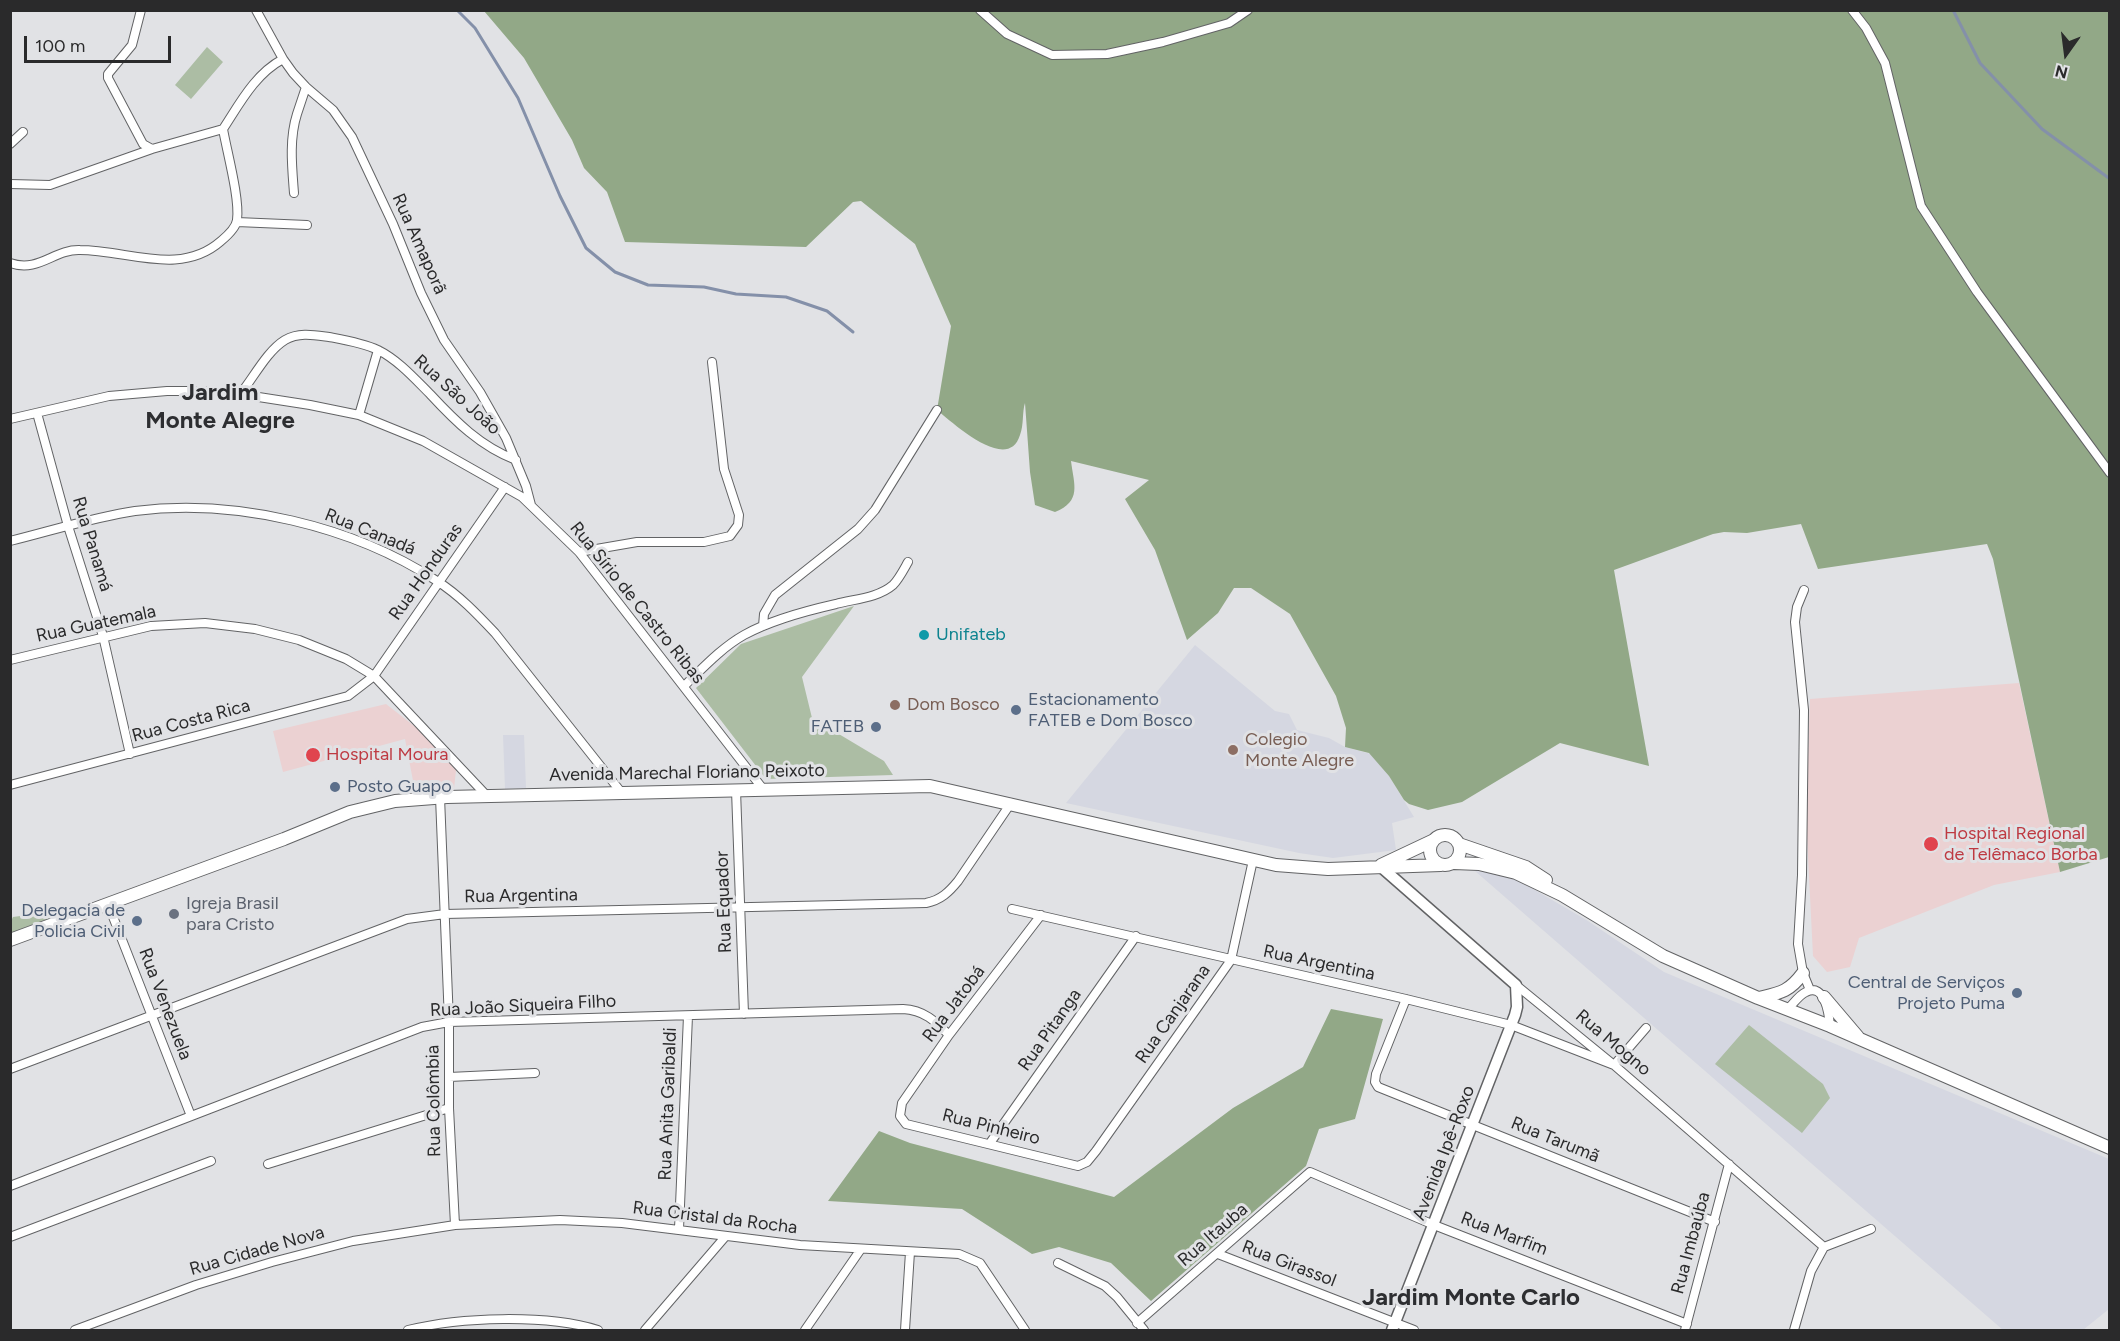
<!DOCTYPE html>
<html>
<head>
<meta charset="utf-8">
<style>
	body { margin:0 }
	#map { position:relative; width:2120px; height:1341px; overflow:hidden; background:#e1e2e5; font-family:Figtree,sans-serif }
	canvas { display:block }
	.frame { position:absolute; inset:0; border:12px solid #2a2a2b; pointer-events:none }
	.north { position:absolute; left:2036px; top:24px; width:60px; height:60px; -webkit-text-stroke:4px #e1e2e5; paint-order:stroke; rotate:194deg; font-size:16px; font-weight:700; line-height:24px; text-align:center; color:#2a2a2b }
	.north::after { content:''; display:block; margin:auto; width:21px; height:27px; background:#2a2a2b; clip-path:polygon(50% 0,100% 100%,50% 72%,0 100%) }
	.scale { position:absolute; left:24px; top:36px; width:147px; height:27px; box-sizing:border-box; border:3px solid #2a2a2b; border-top:0; padding-left:8px; font-size:18px; line-height:21px; white-space:nowrap; color:#2a2a2b; -webkit-text-stroke:4px #e1e2e5; paint-order:stroke }
</style>
</head>
<body>
<div id="map">
<canvas width="2120" height="1341"></canvas>
<div class="frame"></div>
<div class="north">N</div>
<div class="scale">100 m</div>
</div>
<script>
const g = document.querySelector('canvas').getContext('2d');
g.lineJoin = 'round';
function fill(path, color) {
  g.fillStyle = color;
  g.fill(path, 'evenodd');
}
function strokePath(path, color, width, dash) {
  g.strokeStyle = color;
  g.lineWidth = width;
  g.lineCap = dash ? 'butt' : 'round';
  g.setLineDash(dash || []);
  g.stroke(path);
}
function write(font, color, halo, rows, align = 'center') {
  g.font = font + ' Figtree,sans-serif';
  g.lineWidth = 6;
  g.setLineDash([]);
  g.textBaseline = 'middle';
  g.strokeStyle = halo;
  g.fillStyle = color;
  for (const [text, x, y, turn = 0] of rows) {
    g.save();
    g.translate(x, y);
    g.rotate((+turn || 0) * Math.PI / 180);
    g.textAlign = isNaN(turn) ? turn : align;
    if (halo) g.strokeText(text, 0, 0);
    g.fillText(text, 0, 0);
    g.restore();
  }
}
fill(new Path2D(`
	M1195 645 1275 711 1289 714 1297 730 1329 738 1345 747 1371 754 1389 776 1414 817 1392 823 1396 850 1333 858 1299 853 1066 803Z
	M503 735H524L526 788 505 789Z
	M1475 871 1511 876 1588 921 1664 972 2109 1159V1309L2083 1330H2003Z`), '#d5d7e1');
fill(new Path2D(`
	M2019 683 2060 872 1994 885 1859 938 1850 967 1827 972 1813 956 1806 816 1810 699Z
	M386 704 422 732 456 770 454 789 415 791 405 739 283 772 273 731Z`), '#ebd1d2');
fill(new Path2D(`
	M207 47 223 62 191 99 175 85Z
	M854 606 802 677 812 718 884 761 893 775 766 779 696 688 741 644Z
	M42 913 61 914 11 933V921L13 917Z
	M1749 1025 1823 1084 1830 1098 1802 1133 1715 1064Z`), '#acbda4');
fill(new Path2D(`
	M484 11H2109V857L2060 872 1993 559 1987 544 1818 569 1801 524 1747 533 1724 532 1713 534 1614 570 1649 766 1560 743 1462 802 1428 810 1409 804 1404 800 1389 776 1369 753 1345 747 1346 728 1336 696 1290 614 1251 588H1234L1218 613 1187 640 1155 550 1125 499 1149 480 1071 461C1074 485 1082 501 1055 512L1035 505 1030 472 1025 403C1022 412 1024 425 1020 435 1008 474 953 423 937 410L951 326 915 244 861 201 853 202 806 247 625 242 607 192 584 168 572 140 524 58Z
	M1331 1009 1383 1019 1355 1119 1319 1129 1306 1166 1151 1301 1111 1263 1059 1247 1032 1254 962 1209 828 1201 879 1131 910 1143 1114 1197 1233 1108 1303 1067Z`), '#92a887');
strokePath(new Path2D(`
	M457 10 475 28 518 98 560 196 586 248 615 272 648 285 704 287 736 294 786 297 827 311 853 332
	M1953 10 1980 63 2042 129 2110 179`), '#8490a9', 3);
const minor = new Path2D(`
	M141 10 132 45 108 74V78L143 144 152 149 223 129
	M256 10 283 59 293 73 306 87 333 110 352 137 393 224 421 293 444 340 480 392 506 438 526 486 531 505
	M980 10 1007 34 1052 55 1107 54 1163 42 1229 23 1248 10
	M1852 10 1866 28 1885 63 1921 206 1977 292 2110 473
	M10 144 23 132
	M10 184 50 185 152 149
	M294 193C292 167 289 139 297 114 300 105 303 96 306 87
	M237 222 307 225
	M10 263C39 273 54 249 80 250 128 250 180 277 221 241 227 236 236 228 237 220 240 199 227 152 223 129 240 103 255 74 283 59
	M241 393C254 377 267 351 285 340 299 332 314 335 329 337 345 340 363 343 378 350 398 360 414 378 430 394 455 421 481 447 516 460
	M37 413 68 526 103 636 130 754
	M359 415 378 350
	M10 419 109 396 167 391H220L310 405 359 415 423 441 522 497 579 552 763 789
	M10 541C51 531 94 517 135 511 235 498 353 526 437 581 459 595 477 614 495 633L621 792
	M579 552 637 542H704L730 536 738 525 739 515 724 469 712 362
	M1804 590 1797 607 1795 622 1804 710 1802 875 1798 944 1803 973 1810 990
	M763 626 764 614 775 595 858 529 875 510 937 410
	M10 660 151 626 205 623 255 629 299 640 346 659 374 676 487 796
	M684 686C702 669 721 648 744 635 771 620 805 611 836 604 854 599 878 598 893 585 899 579 904 569 908 562
	M10 785 348 696 374 676 505 487
	M736 790 744 1014
	M440 797 449 1022V1108L455 1225
	M108 904 191 1116
	M1012 909 1406 999 1511 1025 1614 1065
	M1041 915 949 1035 902 1103 900 1116 906 1124 1078 1166 1087 1162 1096 1151 1231 960 1253 860
	M1516 985 1614 1065 1824 1247
	M1406 999 1376 1074 1375 1082 1378 1087 1715 1222
	M1788 1009C1794 1003 1799 995 1806 992 1825 982 1829 1015 1830 1026
	M1614 1065 1646 1028
	M10 1069 407 919 445 914 926 903C941 900 949 892 958 881L1011 803
	M449 1077 535 1073
	M990 1143 1136 936
	M268 1164 449 1108
	M10 1186 422 1027 449 1022 903 1009C924 1010 935 1021 949 1035
	M679 1229 688 1016
	M10 1237 211 1161
	M1218 1254 1414 1330
	M1058 1263 1105 1286 1117 1297 1144 1330
	M1137 1323 1310 1172 1434 1225 1687 1324
	M75 1330 196 1285 272 1262 353 1241 455 1225 560 1220 622 1223 800 1245 959 1254 980 1263 1025 1330
	M408 1330C460 1317 546 1314 598 1330
	M645 1330 725 1237
	M805 1330 861 1249
	M905 1330 910 1252
	M1685 1330 1729 1164
	M1794 1330 1811 1271 1824 1247 1871 1229`);
const tertiary = new Path2D(`
	M1380 866 1516 985 1517 1007 1515 1015 1392 1330`);
const secondary = new Path2D(`
	M1430 850a15 15 0 1 1 30 0a15 15 0 1 1-30 0Z
	M1459 844 1526 867 1546 880
	M1454 863 1479 864 1516 873 1562 895 1663 956 1758 998 1830 1026 2110 1148
	M1381 865 1434 840
	M10 940 284 839 350 812 395 801 447 797 930 786 1276 865 1328 869 1441 865
	M1824 997 1858 1037
	M1759 998C1780 993 1789 992 1803 973`);
strokePath(minor, '#626365', 10);
strokePath(tertiary, '#626365', 13);
strokePath(secondary, '#626365', 14);
strokePath(minor, '#fff', 8);
strokePath(tertiary, '#fff', 10);
strokePath(secondary, '#fff', 12);
for (const [x, y, r, color] of [
	[924,635,6,"#0f9aa8"],
	[895,705,6,"#8d6e63"],
	[1016,710,6,"#5c6f8a"],
	[876,727,6,"#5c6f8a"],
	[1233,750,6,"#8d6e63"],
	[313,755,8,"#e0444e"],
	[335,787,6,"#5c6f8a"],
	[1931,844,8,"#e0444e"],
	[174,914,6,"#6b7280"],
	[137,921,6,"#5c6f8a"],
	[2017,993,6,"#5c6f8a"]
]) {
  const dot = new Path2D();
  dot.arc(x, y, r, 0, 2 * Math.PI);
  g.fillStyle = color;
  g.fill(dot);
  strokePath(dot, '#e1e2e5', 2);
}
write('18px', '#2a2a2b', '#e1e2e5', [
	["Rua Amaporã",419,244,66],
	["Rua São João",457,395,42],
	["Rua Canadá",370,532,22],
	["Rua Panamá",92,544,73],
	["Rua Honduras",426,572,-55],
	["Rua Sírio de Castro Ribas",637,603,51],
	["Rua Guatemala",96,624,-12],
	["Rua Costa Rica",191,721,-15],
	["Avenida Marechal Floriano Peixoto",687,773,-1],
	["Rua Argentina",521,896,-1],
	["Rua Equador",724,902,-92],
	["Rua Argentina",1319,963,12],
	["Rua Venezuela",165,1004,69],
	["Rua Jatobá",954,1004,-53],
	["Rua João Siqueira Filho",523,1006,-3],
	["Rua Canjarana",1173,1014,-55],
	["Rua Pitanga",1050,1030,-55],
	["Rua Mogno",1613,1043,40],
	["Rua Colômbia",434,1101,-91],
	["Rua Anita Garibaldi",668,1104,-88],
	["Rua Pinheiro",991,1127,14],
	["Rua Tarumã",1555,1140,22],
	["Avenida Ipê-Roxo",1444,1153,-69],
	["Rua Cristal da Rocha",715,1218,7],
	["Rua Marfim",1504,1234,21],
	["Rua Itauba",1213,1235,-41],
	["Rua Imbaúba",1691,1243,-75],
	["Rua Cidade Nova",257,1251,-16],
	["Rua Girassol",1289,1264,21]
]);
write('18px', '#0d838f', '#e1e2e5', [
	["Unifateb",936,635]
], 'left');
write('18px', '#4e5e75', '#e1e2e5', [
	["Estacionamento",1028,700,"left"],
	["FATEB e Dom Bosco",1028,721,"left"],
	["FATEB",864,727],
	["Posto Guapo",347,787,"left"],
	["Delegacia de",125,911],
	["Policia Civil",125,932],
	["Central de Serviços",2005,983],
	["Projeto Puma",2005,1004]
], 'right');
write('18px', '#785e54', '#e1e2e5', [
	["Dom Bosco",907,705],
	["Colegio",1245,740],
	["Monte Alegre",1245,761]
], 'left');
write('18px', '#be3a42', '#e1e2e5', [
	["Hospital Moura",326,755],
	["Hospital Regional",1944,834],
	["de Telêmaco Borba",1944,855]
], 'left');
write('18px', '#5b616d', '#e1e2e5', [
	["Igreja Brasil",186,904],
	["para Cristo",186,925]
], 'left');
write('bold 24px', '#2d2e31', '#e1e2e5', [
	["Jardim",220,393],
	["Monte Alegre",220,421],
	["Jardim Monte Carlo",1471,1298]
]);
</script>
</body>
</html>
